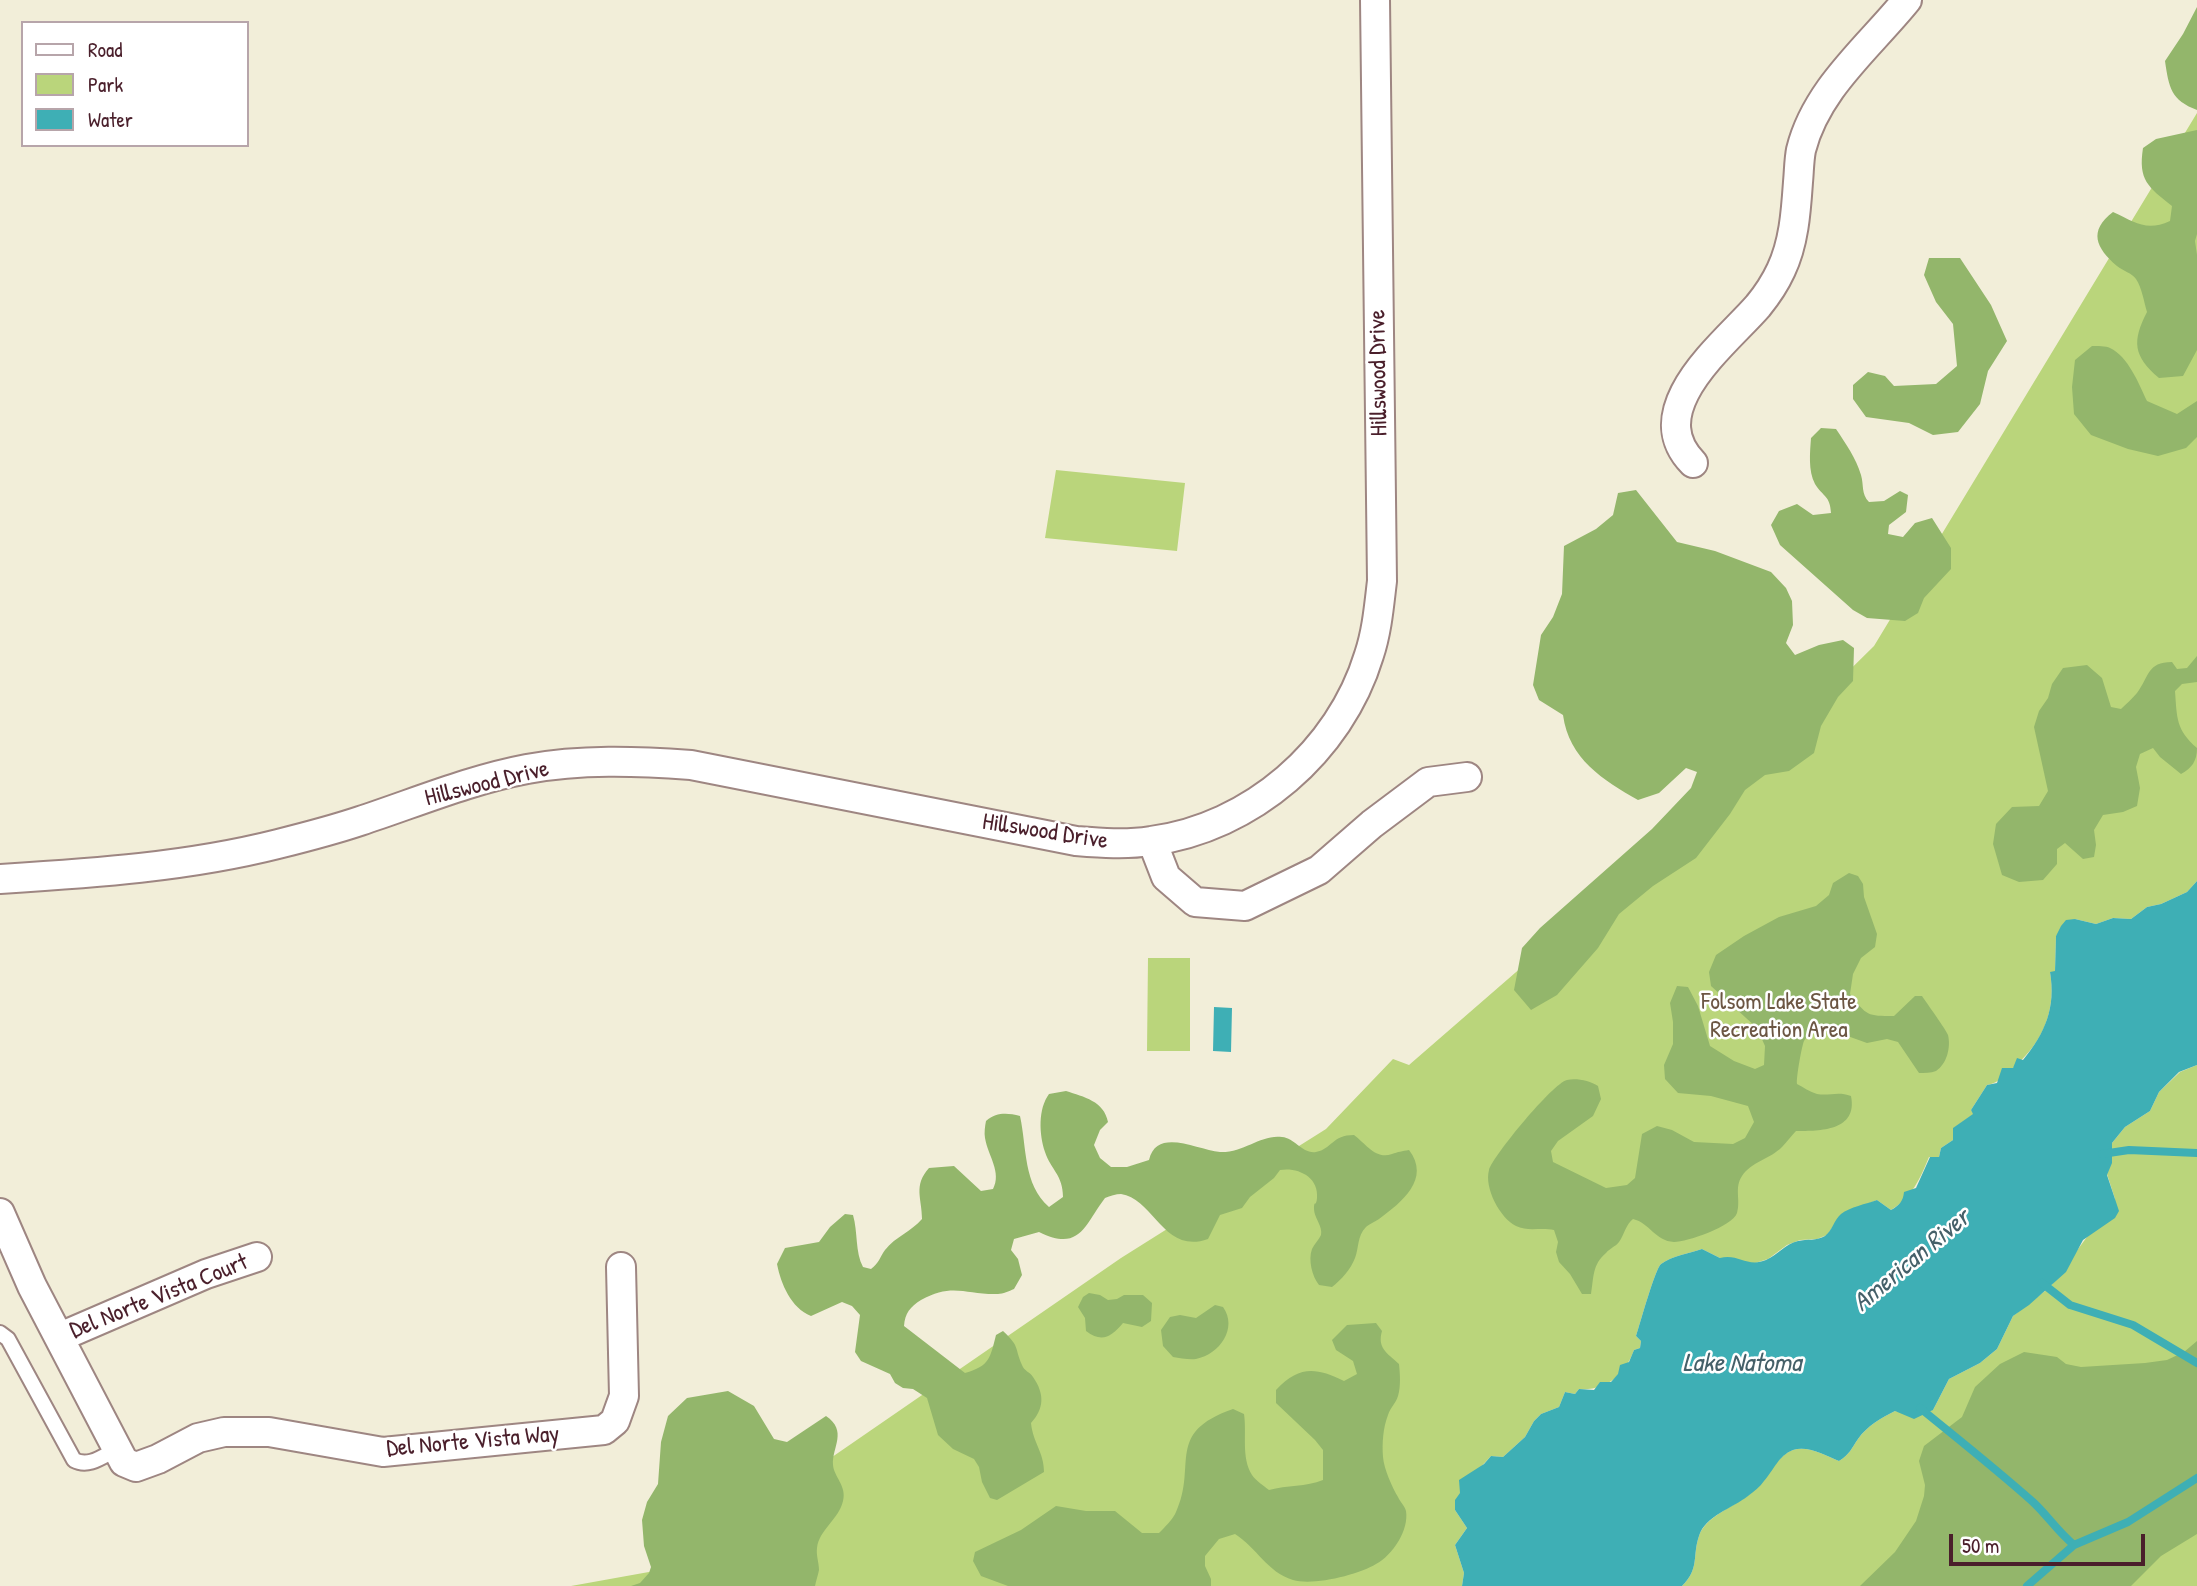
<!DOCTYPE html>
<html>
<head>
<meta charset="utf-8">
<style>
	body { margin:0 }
	#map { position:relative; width:2197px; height:1586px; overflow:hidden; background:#f2eed9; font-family:"Patrick Hand",sans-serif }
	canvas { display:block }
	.legend { position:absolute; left:21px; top:21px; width:228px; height:126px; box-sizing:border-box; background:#fff; border:2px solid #b7a5aa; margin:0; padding:9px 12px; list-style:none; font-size:21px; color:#4a1f2b }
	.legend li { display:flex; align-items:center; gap:14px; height:35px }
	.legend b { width:35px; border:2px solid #b7a5aa }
	.scale { position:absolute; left:1949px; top:1534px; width:196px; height:32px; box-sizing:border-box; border:4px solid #4a1f2b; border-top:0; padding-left:9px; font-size:21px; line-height:24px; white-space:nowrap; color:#4a1f2b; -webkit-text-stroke:5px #fff; paint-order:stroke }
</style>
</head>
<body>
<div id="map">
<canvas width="2197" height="1586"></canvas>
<ul class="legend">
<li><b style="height:9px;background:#fff"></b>Road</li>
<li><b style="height:19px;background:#bad57b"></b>Park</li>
<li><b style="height:19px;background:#3eafb5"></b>Water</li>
</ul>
<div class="scale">50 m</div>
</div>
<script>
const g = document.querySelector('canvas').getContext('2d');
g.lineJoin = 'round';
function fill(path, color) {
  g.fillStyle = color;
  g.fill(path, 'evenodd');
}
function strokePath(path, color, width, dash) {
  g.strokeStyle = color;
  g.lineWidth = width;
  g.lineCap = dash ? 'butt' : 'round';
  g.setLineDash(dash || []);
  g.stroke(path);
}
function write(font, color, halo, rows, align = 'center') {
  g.font = font + ' "Patrick Hand",sans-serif';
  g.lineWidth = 5;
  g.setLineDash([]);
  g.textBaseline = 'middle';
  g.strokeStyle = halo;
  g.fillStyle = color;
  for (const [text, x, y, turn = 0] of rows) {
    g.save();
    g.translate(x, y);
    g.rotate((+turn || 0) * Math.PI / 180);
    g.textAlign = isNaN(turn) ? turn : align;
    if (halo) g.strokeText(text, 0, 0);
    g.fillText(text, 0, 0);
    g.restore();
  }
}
fill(new Path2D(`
	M2197 113V881L2187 892 2161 904 2147 907 2131 919 2113 918 2096 924 2075 919 2056 936 2055 972H2050C2057 1010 2042 1043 2014 1067 2005 1075 1999 1083 1987 1085L1971 1110 1974 1114 1954 1128 1953 1140 1941 1148 1939 1157H1929C1920 1179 1912 1197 1891 1210L1877 1200 1841 1215 1827 1235 1817 1239 1800 1240 1787 1245 1768 1259 1752 1264 1720 1258 1702 1249C1690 1253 1672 1256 1661 1264 1655 1269 1640 1324 1636 1336L1641 1341 1640 1348 1634 1350C1625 1375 1606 1391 1579 1389L1575 1394 1565 1392 1559 1407 1541 1414 1534 1421 1525 1437 1503 1457 1491 1456C1472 1477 1463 1481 1455 1510L1467 1528 1455 1545 1464 1573 1462 1586H571L671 1568 1121 1258 1326 1129 1393 1059 1409 1065 1743 775 1874 646Z
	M1056 470 1185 483 1177 551 1045 538Z
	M1148 958H1190V1051H1147Z
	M2197 1065V1586H1682C1700 1568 1692 1556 1699 1536 1705 1516 1738 1505 1752 1492 1767 1480 1776 1456 1793 1450 1808 1445 1826 1456 1839 1461 1850 1454 1851 1449 1858 1439 1867 1426 1881 1418 1895 1411L1905 1413 1933 1410 1949 1379 1980 1363 1997 1349 2013 1316 2050 1287 2115 1199 2107 1174 2111 1163 2112 1143 2125 1127 2150 1111 2159 1092 2180 1072Z`), '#bad57b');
fill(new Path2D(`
	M2197 7V110C2171 100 2169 88 2165 61L2183 34Z
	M2197 130V234L2195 241 2197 255V350L2183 376 2159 378C2133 356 2132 341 2147 312 2144 302 2142 288 2136 279 2132 273 2123 271 2117 266 2096 248 2088 231 2113 212 2135 222 2146 232 2170 221L2172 206C2148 187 2138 180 2143 148L2156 139Z
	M1929 258H1960L1991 305 2007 341 1988 371 1980 404 1958 432 1933 435 1909 423 1866 417 1853 399V385L1868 372 1885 376 1894 386 1936 384 1957 366 1953 324 1936 302 1924 275Z
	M2092 346C2097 346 2106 346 2110 348 2128 356 2139 384 2147 401L2177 414 2197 401V437L2186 448 2158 456 2128 449 2091 435 2074 414 2072 387 2075 360Z
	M1821 428 1836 429C1846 444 1856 458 1861 475 1864 485 1861 494 1869 502L1884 501 1900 491 1908 495 1906 512 1889 525 1888 534 1903 537 1915 523 1932 518 1951 548V569L1924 598 1918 613 1905 621 1867 618 1853 610 1780 545 1771 525 1779 511 1797 504 1813 515 1831 513C1830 495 1823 497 1815 484 1808 471 1810 452 1811 438Z
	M1636 490 1677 542 1715 551 1771 572 1786 588 1792 601 1793 625 1786 643 1795 655 1819 645 1843 640 1854 648 1853 681 1838 697 1821 726 1814 753 1789 771 1765 775 1745 790 1730 814 1696 858 1653 886 1619 914 1598 948 1557 995 1531 1010 1514 990 1522 948 1540 928 1652 829 1691 788 1697 772 1686 768 1659 793 1638 800C1603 780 1569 759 1563 715L1539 700 1533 685 1541 635 1553 617 1562 594 1564 546 1596 529 1613 515 1618 493Z
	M2197 656V682L2182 684 2175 691C2177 718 2176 730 2197 748 2197 761 2192 768 2181 774L2160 757 2153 748 2140 754 2136 767 2140 788 2137 806 2123 812 2103 815 2094 830 2096 845 2094 857 2083 859 2065 843 2057 849V864L2043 880 2019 882 2002 875 1993 844 1996 824 2012 807 2039 806 2048 791 2034 727 2039 711 2048 698 2052 684 2063 668 2087 665 2102 678 2111 707 2121 709C2126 704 2132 699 2137 693 2149 677 2147 662 2172 662L2177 669 2187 668Z
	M1849 873 1858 876 1863 884 1864 897 1877 934 1875 947 1861 958 1853 974 1850 994C1867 1016 1867 1016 1894 1016L1915 996H1922C1926 1002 1947 1031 1948 1035 1951 1047 1947 1064 1936 1071 1931 1073 1924 1073 1919 1073L1898 1042 1887 1039 1867 1043 1828 1029 1812 1031C1810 1034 1806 1037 1804 1041 1802 1045 1796 1078 1797 1084 1803 1087 1810 1092 1817 1094 1830 1096 1838 1091 1851 1096 1858 1131 1820 1131 1796 1131 1791 1136 1787 1142 1782 1147 1770 1159 1751 1162 1742 1176 1734 1188 1741 1200 1737 1213 1733 1226 1687 1242 1674 1242 1655 1241 1650 1223 1633 1219 1626 1224 1624 1235 1619 1242 1615 1247 1610 1248 1606 1253 1592 1265 1594 1277 1591 1294H1582L1570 1274 1559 1262 1556 1252 1558 1242 1554 1230C1541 1227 1528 1232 1516 1226 1500 1218 1484 1188 1489 1170 1493 1156 1553 1083 1567 1080 1577 1078 1590 1081 1598 1086L1601 1099 1593 1116 1558 1141 1551 1151 1553 1162 1606 1188 1627 1185 1635 1178 1642 1134 1657 1126 1672 1130 1694 1142 1733 1144 1745 1138 1754 1122 1748 1106 1711 1096 1678 1093 1665 1079 1664 1065 1673 1044V1022L1670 1003 1677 986 1688 987 1698 1006 1710 1046 1734 1061 1755 1069 1764 1065 1765 1046 1757 1028 1711 986 1709 972 1716 955 1744 936 1779 917 1816 906 1829 895 1833 883Z
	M1066 1091C1084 1097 1104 1101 1108 1122L1100 1130 1094 1145 1100 1158 1111 1167H1127L1149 1160C1157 1127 1197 1150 1220 1152 1244 1153 1261 1134 1282 1137 1295 1138 1302 1154 1316 1152 1332 1149 1332 1135 1354 1135 1366 1144 1376 1160 1392 1154 1398 1152 1402 1151 1409 1150 1431 1179 1402 1202 1379 1219 1375 1222 1369 1224 1366 1227 1357 1236 1359 1248 1355 1258 1351 1269 1341 1280 1332 1287L1319 1285C1312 1276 1308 1260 1312 1249 1314 1244 1319 1240 1321 1235 1323 1226 1314 1218 1314 1209 1314 1199 1316 1208 1317 1198 1319 1177 1298 1167 1280 1170L1274 1178 1250 1197 1242 1208 1220 1215 1208 1239C1164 1255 1154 1199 1121 1194 1116 1194 1110 1196 1105 1198 1084 1226 1080 1252 1039 1232L1014 1239 1011 1250 1018 1259 1022 1275 1014 1289C1009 1291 1003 1294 998 1294 966 1295 953 1282 921 1300 910 1307 905 1313 904 1326L965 1373C990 1366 990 1358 996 1335L1003 1331C1020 1347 1014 1346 1022 1365 1024 1371 1030 1372 1033 1377 1045 1394 1044 1409 1031 1423 1033 1443 1044 1452 1044 1472L997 1500 990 1498 982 1482 979 1467 974 1459 953 1449 938 1435 927 1398 913 1389 903 1388 895 1383 890 1374 861 1361 855 1352 860 1315 852 1306 842 1302 811 1316C791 1308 781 1284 777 1264L785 1248 819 1242 830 1227 845 1214 853 1215C858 1232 855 1252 863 1267L871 1269C879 1263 880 1257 885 1250 895 1237 912 1231 922 1219 922 1198 913 1186 929 1168L954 1166 981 1191 993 1189C1002 1172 988 1156 985 1138 984 1133 985 1126 986 1121 997 1112 1007 1113 1020 1116 1027 1148 1023 1184 1049 1207L1063 1197C1063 1175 1051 1170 1045 1152 1039 1134 1038 1109 1049 1094Z
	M1089 1293 1100 1295 1108 1300 1117 1299 1124 1295H1143L1152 1303 1151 1321 1142 1327 1123 1323C1111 1337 1102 1343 1086 1331L1085 1318 1078 1307 1083 1297Z
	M1215 1305 1223 1307C1238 1328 1220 1354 1196 1359 1189 1360 1180 1358 1173 1357L1163 1346 1161 1330 1170 1317 1180 1315 1196 1318Z
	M1376 1323 1382 1331C1377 1348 1387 1353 1399 1364 1400 1374 1401 1386 1398 1396 1396 1403 1390 1408 1388 1415 1383 1428 1382 1443 1383 1457 1384 1469 1392 1487 1398 1497 1400 1502 1405 1506 1406 1511 1409 1530 1393 1555 1376 1564 1358 1575 1313 1586 1293 1580 1267 1572 1257 1548 1235 1534L1219 1539 1205 1556V1566L1211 1579V1586H1008L981 1576 973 1561 975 1552 1021 1530 1056 1506 1086 1511H1115L1142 1533H1159C1165 1527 1173 1519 1176 1512 1198 1465 1164 1433 1233 1409L1244 1414C1247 1434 1241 1457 1252 1475 1256 1481 1264 1486 1269 1490 1287 1485 1306 1487 1323 1480V1450L1315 1440 1276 1403V1390C1299 1366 1315 1367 1344 1381L1357 1374 1353 1361 1336 1350 1332 1340 1347 1325Z
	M2197 1341V1534L2161 1556 2131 1586H1860L1895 1552 1916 1521 1924 1496 1925 1485 1919 1461 1924 1446 1962 1417 1975 1387 2000 1364 2024 1352 2057 1357 2066 1364 2081 1367 2145 1363 2167 1360 2184 1352Z
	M728 1391 754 1406 774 1439 787 1442 826 1416C848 1431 832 1447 833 1465 834 1477 847 1486 843 1501 839 1519 819 1530 817 1548 816 1555 819 1563 819 1570 818 1575 816 1581 815 1586H631L640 1583 649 1573 651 1567 644 1546 642 1520 647 1502 658 1484 661 1442 668 1416 687 1398Z`), '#93b66b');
fill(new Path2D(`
	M2197 881V1065L2179 1072 2159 1092 2150 1111 2125 1127 2112 1143V1163L2107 1175 2119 1211 2115 1218 2083 1240 2066 1272 2029 1305 2013 1316 1997 1349 1980 1363 1949 1379 1933 1410 1914 1419 1895 1411C1881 1418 1867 1426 1858 1439 1851 1449 1850 1454 1839 1461 1826 1456 1808 1445 1793 1450 1778 1456 1774 1470 1764 1481 1760 1487 1754 1491 1748 1496 1733 1508 1705 1516 1699 1536 1692 1556 1700 1568 1682 1586H1462L1464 1573 1455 1545 1467 1528 1455 1510V1500L1460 1493 1459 1480 1484 1464 1491 1456 1503 1457 1525 1437 1534 1421 1541 1414 1559 1407 1565 1392 1575 1394 1579 1389 1594 1390 1600 1382H1611L1618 1374 1620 1365 1629 1362 1634 1350 1640 1348 1641 1341 1636 1336C1640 1324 1655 1269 1661 1264 1672 1256 1690 1253 1702 1249L1720 1258C1738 1253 1747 1268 1766 1260 1778 1255 1785 1244 1798 1241 1807 1239 1817 1241 1825 1236 1832 1231 1834 1220 1841 1214 1850 1207 1866 1204 1877 1200L1891 1210C1900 1205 1903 1201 1904 1192L1916 1188 1930 1157H1939L1941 1148 1953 1140V1128L1973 1114 1971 1110 1987 1085 1997 1083 2002 1068H2013L2017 1058 2023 1060C2045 1033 2056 1008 2050 972L2055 971 2056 936 2061 926 2066 920 2075 919 2096 924 2113 918 2131 919 2147 907 2161 904 2187 892Z
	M1214 1007 1232 1008 1231 1052 1213 1051Z`), '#3eafb5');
strokePath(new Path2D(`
	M2102 1154 2129 1150 2197 1153
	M2042 1283 2070 1305 2133 1325 2197 1363
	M1920 1408C1958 1439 1996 1469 2033 1502 2048 1516 2058 1532 2074 1545
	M2027 1586 2074 1545 2128 1522 2197 1478`), '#3eafb5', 8);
const lane = new Path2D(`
	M0 1333 8 1339 74 1460C89 1468 103 1456 117 1449`);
const street = new Path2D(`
	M1693 463C1640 409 1725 344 1758 306 1767 295 1775 283 1781 270 1794 243 1796 211 1798 182 1799 172 1799 160 1801 150 1816 89 1869 47 1907 0
	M1152 841 1166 877 1195 902 1245 906 1319 870 1372 824 1428 782 1467 777
	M0 879C94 873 187 867 278 844 306 837 333 830 360 821 415 803 469 780 527 769 581 759 636 761 691 765L1076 841C1101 843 1126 845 1151 841 1251 828 1340 751 1369 655 1377 631 1379 606 1382 581L1375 0
	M0 1213 32 1286 124 1462 136 1467 158 1459 198 1438 224 1432H269L383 1452 604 1430 615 1421 624 1396 621 1267
	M60 1337 206 1274 257 1257`);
strokePath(lane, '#9e8682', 18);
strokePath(street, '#9e8682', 32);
strokePath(lane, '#fff', 14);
strokePath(street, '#fff', 28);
write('24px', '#4a1f2b', '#fff', [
	["Hillswood Drive",1379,373,-91],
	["Hillswood Drive",487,784,-14],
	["Hillswood Drive",1045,832,9],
	["Del Norte Vista Court",159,1297,-22],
	["Del Norte Vista Way",473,1442,-5]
]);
write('24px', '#6c5643', '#fff', [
	["Folsom Lake State",1779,1003],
	["Recreation Area",1779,1031]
]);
write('italic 26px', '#456069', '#fff', [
	["American River",1912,1261,-40],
	["Lake Natoma",1742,1364]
]);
</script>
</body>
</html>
